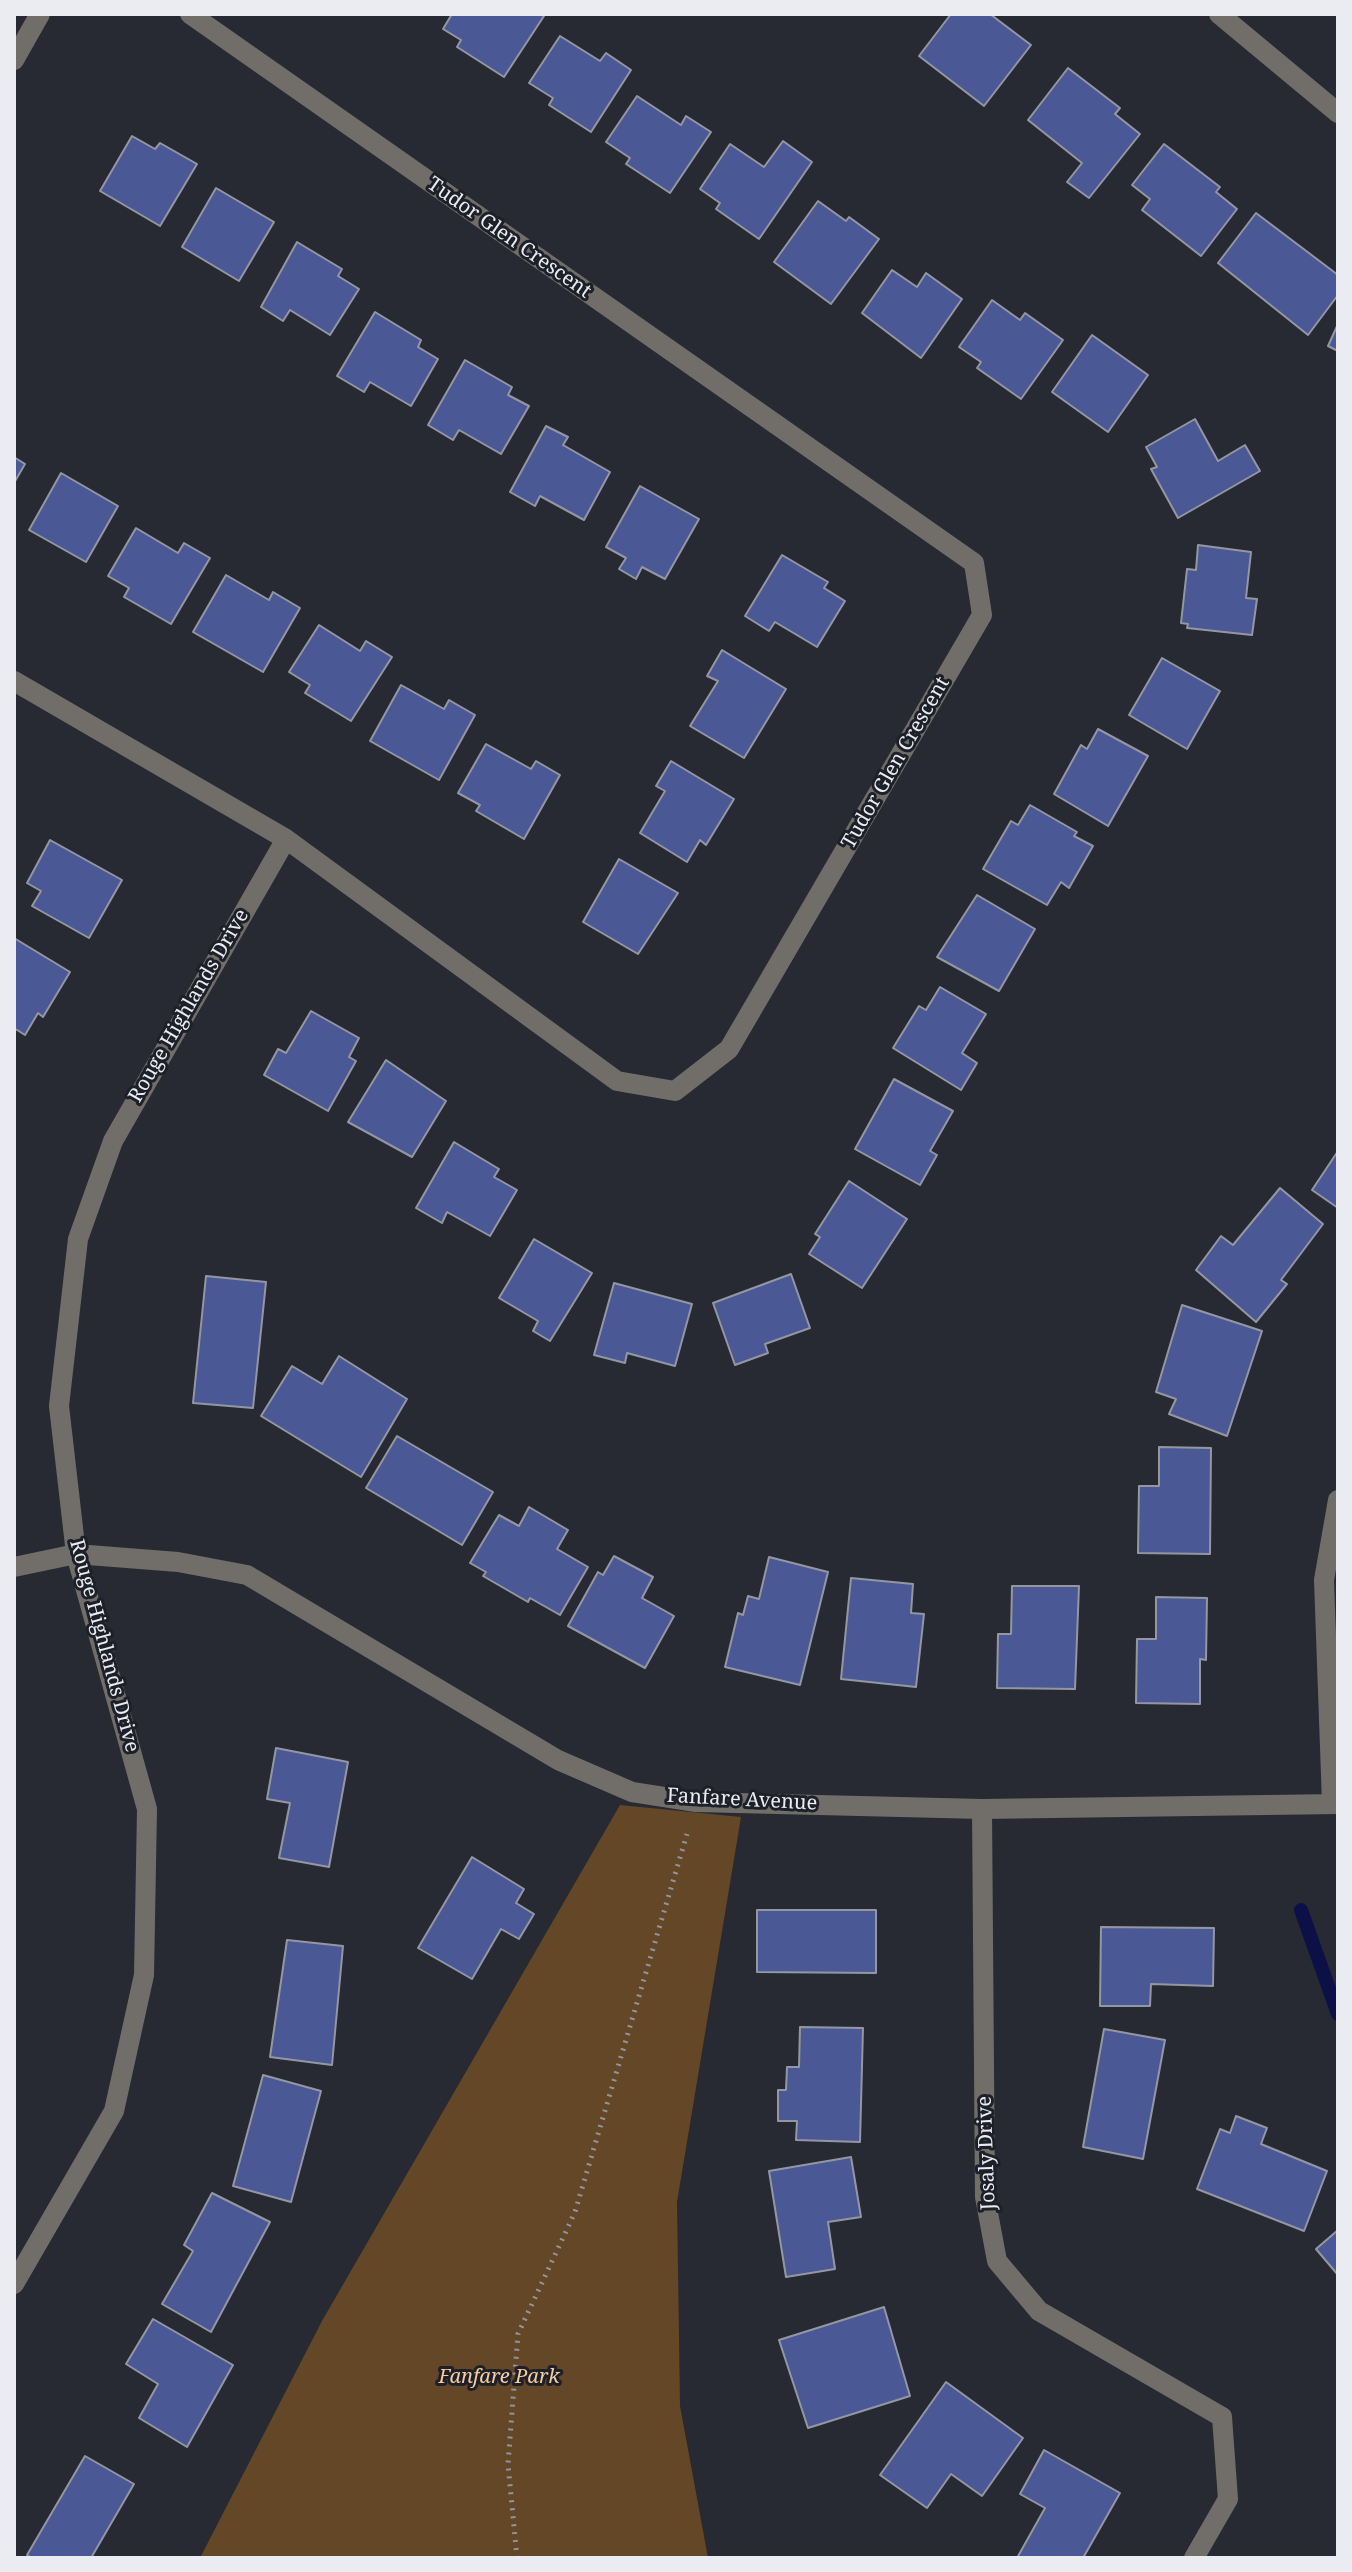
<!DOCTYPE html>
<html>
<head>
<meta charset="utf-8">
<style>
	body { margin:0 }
	#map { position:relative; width:1352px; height:2572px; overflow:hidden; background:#272a33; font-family:"Noto Serif",serif }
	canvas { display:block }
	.frame { position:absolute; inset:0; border:16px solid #eaecf2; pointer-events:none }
</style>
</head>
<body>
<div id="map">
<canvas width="1352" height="2572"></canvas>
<div class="frame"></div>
</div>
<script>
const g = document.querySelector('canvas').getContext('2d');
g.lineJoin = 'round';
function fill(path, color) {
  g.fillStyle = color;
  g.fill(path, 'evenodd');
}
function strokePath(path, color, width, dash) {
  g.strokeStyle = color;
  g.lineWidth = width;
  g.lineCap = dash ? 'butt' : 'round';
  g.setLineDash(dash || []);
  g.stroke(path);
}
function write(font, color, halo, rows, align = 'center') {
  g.font = font + ' "Noto Serif",serif';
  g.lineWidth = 6;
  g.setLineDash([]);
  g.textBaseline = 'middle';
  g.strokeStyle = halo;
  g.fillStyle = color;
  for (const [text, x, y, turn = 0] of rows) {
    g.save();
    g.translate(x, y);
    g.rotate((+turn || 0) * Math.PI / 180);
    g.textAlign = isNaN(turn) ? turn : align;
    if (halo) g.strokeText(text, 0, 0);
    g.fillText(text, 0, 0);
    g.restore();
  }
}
fill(new Path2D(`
	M620 1805 741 1817 677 2202 680 2406 708 2558H200L322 2321Z`), '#644726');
strokePath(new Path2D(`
	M1301 1910 1338 2014`), '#0d0f47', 14);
const building = new Path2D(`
	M452 14H540L544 16 504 77 457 47 461 40 443 29Z
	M951 14H990L1031 45 984 106 919 56Z
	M560 36 600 61 606 53 631 70 591 132 549 105 553 98 529 83Z
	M1068 68 1120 108 1115 114 1140 134 1089 198 1067 182 1082 163 1028 120Z
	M637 96 681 125 686 116 711 132 670 193 626 164 630 158 606 142Z
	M132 136 155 149 160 143 197 164 160 226 100 191Z
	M783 141 812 162 759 239 716 209 720 203 700 189 730 144 764 167Z
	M1164 144 1220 187 1216 192 1237 209 1201 256 1142 210 1150 199 1132 185Z
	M216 188 274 222 239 281 182 247Z
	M818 201 846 221 849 217 879 239 831 304 774 262Z
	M1256 213 1338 275V295L1308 335 1218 263Z
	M297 242 342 269 338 276 359 289 330 335 290 310 283 321 261 307Z
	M892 270 917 287 926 273 962 299 921 358 862 313Z
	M992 300 1020 320 1025 313 1063 340 1021 399 977 368 981 362 959 347Z
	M375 312 421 340 418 347 438 359 411 406 370 382 364 392 337 376Z
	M1338 324V351L1328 346Z
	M1092 335 1148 375 1108 432 1052 392Z
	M465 360 512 387 508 395 529 406 501 454 459 430 453 440 428 425Z
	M1195 419 1218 461 1245 445 1260 471 1178 518 1151 469 1157 467 1146 447Z
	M546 426 568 437 563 445 610 472 584 520 540 496 535 506 510 492Z
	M14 457 25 464 14 483Z
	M61 473 118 506 86 562 29 530Z
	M640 486 699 519 665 579 642 567 636 579 619 569 626 558 606 547Z
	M136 528 178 553 184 543 210 558 171 624 124 597 129 588 108 576Z
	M1198 545 1251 552 1246 598 1257 599 1252 635 1187 628 1188 624 1181 623 1187 569 1196 570Z
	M782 555 828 582 824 588 845 601 817 647 775 622 769 631 745 616Z
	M226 575 269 600 273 592 300 608 263 672 193 632Z
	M319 625 360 651 366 641 392 657 351 721 305 693 310 685 289 672Z
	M722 650 786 689 744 758 690 726 718 681 707 676Z
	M1162 658 1220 691 1187 749 1129 715Z
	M401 685 444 709 449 700 475 715 439 780 370 741Z
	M1098 729 1148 756 1108 826 1054 794 1081 745 1087 749Z
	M486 744 531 769 536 761 560 775 524 839 476 811 480 805 458 793Z
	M671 761 734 799 706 845 700 840 687 862 640 833 665 791 656 786Z
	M1030 805 1077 832 1074 836 1093 846 1069 888 1061 882 1047 905 983 869 1011 821 1018 825Z
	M50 840 122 880 89 938 32 906 41 891 27 883Z
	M619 859 678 893 638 954 583 922Z
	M977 895 1035 929 999 991 937 957Z
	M14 938 70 972 43 1017 38 1013 25 1035 14 1028Z
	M940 987 986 1014 962 1053 977 1063 961 1090 893 1048 919 1006 926 1010Z
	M311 1011 359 1038 349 1057 356 1061 328 1111 264 1075 278 1049 286 1053Z
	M386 1060 446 1101 412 1157 348 1122Z
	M894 1079 953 1111 930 1151 937 1155 920 1185 855 1149Z
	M454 1142 499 1169 494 1177 517 1190 490 1236 447 1212 442 1223 416 1208Z
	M1338 1151V1208L1312 1190Z
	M849 1181 907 1219 862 1288 809 1254 820 1237 815 1234Z
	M1280 1188 1323 1224 1281 1280 1287 1284 1256 1322 1196 1270 1221 1236 1233 1245Z
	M534 1239 592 1273 550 1341 533 1331 538 1321 499 1298Z
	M791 1274 810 1328 765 1344 768 1353 735 1365 713 1303Z
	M206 1276 266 1282 253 1408 193 1403Z
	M614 1283 692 1304 675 1366 627 1353 625 1363 594 1355Z
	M1182 1305 1262 1331 1227 1436 1169 1414 1176 1399 1156 1392Z
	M339 1356 407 1399 361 1477 261 1416 292 1366 322 1384Z
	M397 1436 493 1492 462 1545 366 1488Z
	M1159 1447 1211 1448 1210 1554 1138 1553 1139 1486H1159Z
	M529 1507 568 1530 557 1549 588 1567 560 1615 530 1598 528 1602 483 1576 486 1572 470 1563 499 1515 519 1526Z
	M614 1556 653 1577 642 1598 674 1616 645 1668 568 1626 598 1572 603 1575Z
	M769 1557 828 1572 800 1685 725 1667 738 1613 743 1615 748 1596 759 1599Z
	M851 1578 913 1584 911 1613 924 1614 916 1687 841 1679Z
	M1012 1586H1079L1075 1689 997 1688 998 1634H1011Z
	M1156 1597 1207 1598 1206 1660 1200 1659V1704L1136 1703 1137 1639H1156Z
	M276 1748 348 1762 329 1867 279 1858 290 1803 267 1799Z
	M472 1857 524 1889 516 1903 534 1914 519 1939 501 1929 472 1979 418 1948Z
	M757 1910H876V1973L757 1972Z
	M1101 1927 1214 1928 1213 1986 1151 1984 1150 2006H1100Z
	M287 1940 343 1946 332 2065 270 2057Z
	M800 2027 863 2028 860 2142 796 2140 797 2121H778V2090H786L787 2067H799Z
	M1104 2029 1165 2040 1143 2159 1083 2147Z
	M263 2075 321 2091 291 2202 233 2186Z
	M1236 2116 1267 2128 1261 2144 1327 2171 1304 2231 1197 2189 1220 2129 1230 2133Z
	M851 2157 861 2217 828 2222 835 2269 786 2277 769 2171Z
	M212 2193 270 2222 211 2332 162 2304 193 2251 184 2245Z
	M1338 2230V2275L1316 2249Z
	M884 2307 910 2396 808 2428 779 2340Z
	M153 2319 233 2365 187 2447 139 2418 158 2384 126 2364Z
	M946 2382 1023 2438 982 2496 951 2474 927 2508 880 2475Z
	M1044 2450 1120 2493 1083 2558H1017L1045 2508 1020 2494Z
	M85 2456 134 2484 91 2558H32L27 2555Z`);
fill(building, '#4a5896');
strokePath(building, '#9497a2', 2);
strokePath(new Path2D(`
	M517 2558 508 2464 518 2334 575 2212 687 1834`), '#92949c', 5, [2, 6]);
strokePath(new Path2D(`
	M1219 14 1338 113
	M14 681 286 839 617 1081 675 1091 729 1049 982 615 974 563 190 14
	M1332 1803 1324 1580 1338 1500
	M982 1809 985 2197 997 2261 1039 2311 1222 2417 1228 2499 1194 2558
	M14 2284 114 2111 144 1975 147 1809 76 1554 59 1406 78 1239 113 1141 286 839`), '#716e6a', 20);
strokePath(new Path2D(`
	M14 60 40 14
	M14 1567 76 1554 178 1562 247 1575 558 1760 632 1792 696 1802 982 1809 1338 1804`), '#716e6a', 20);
write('20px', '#eaecf2', '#1e2029', [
	["Tudor Glen Crescent",509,238,35],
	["Tudor Glen Crescent",896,763,-60],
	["Rouge Highlands Drive",189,1006,-60],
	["Rouge Highlands Drive",104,1646,75],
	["Fanfare Avenue",742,1800,3],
	["Josaly Drive",987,2153,-92]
]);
write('italic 20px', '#f8cc9d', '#1e2029', [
	["Fanfare Park",499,2377]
]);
</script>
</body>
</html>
